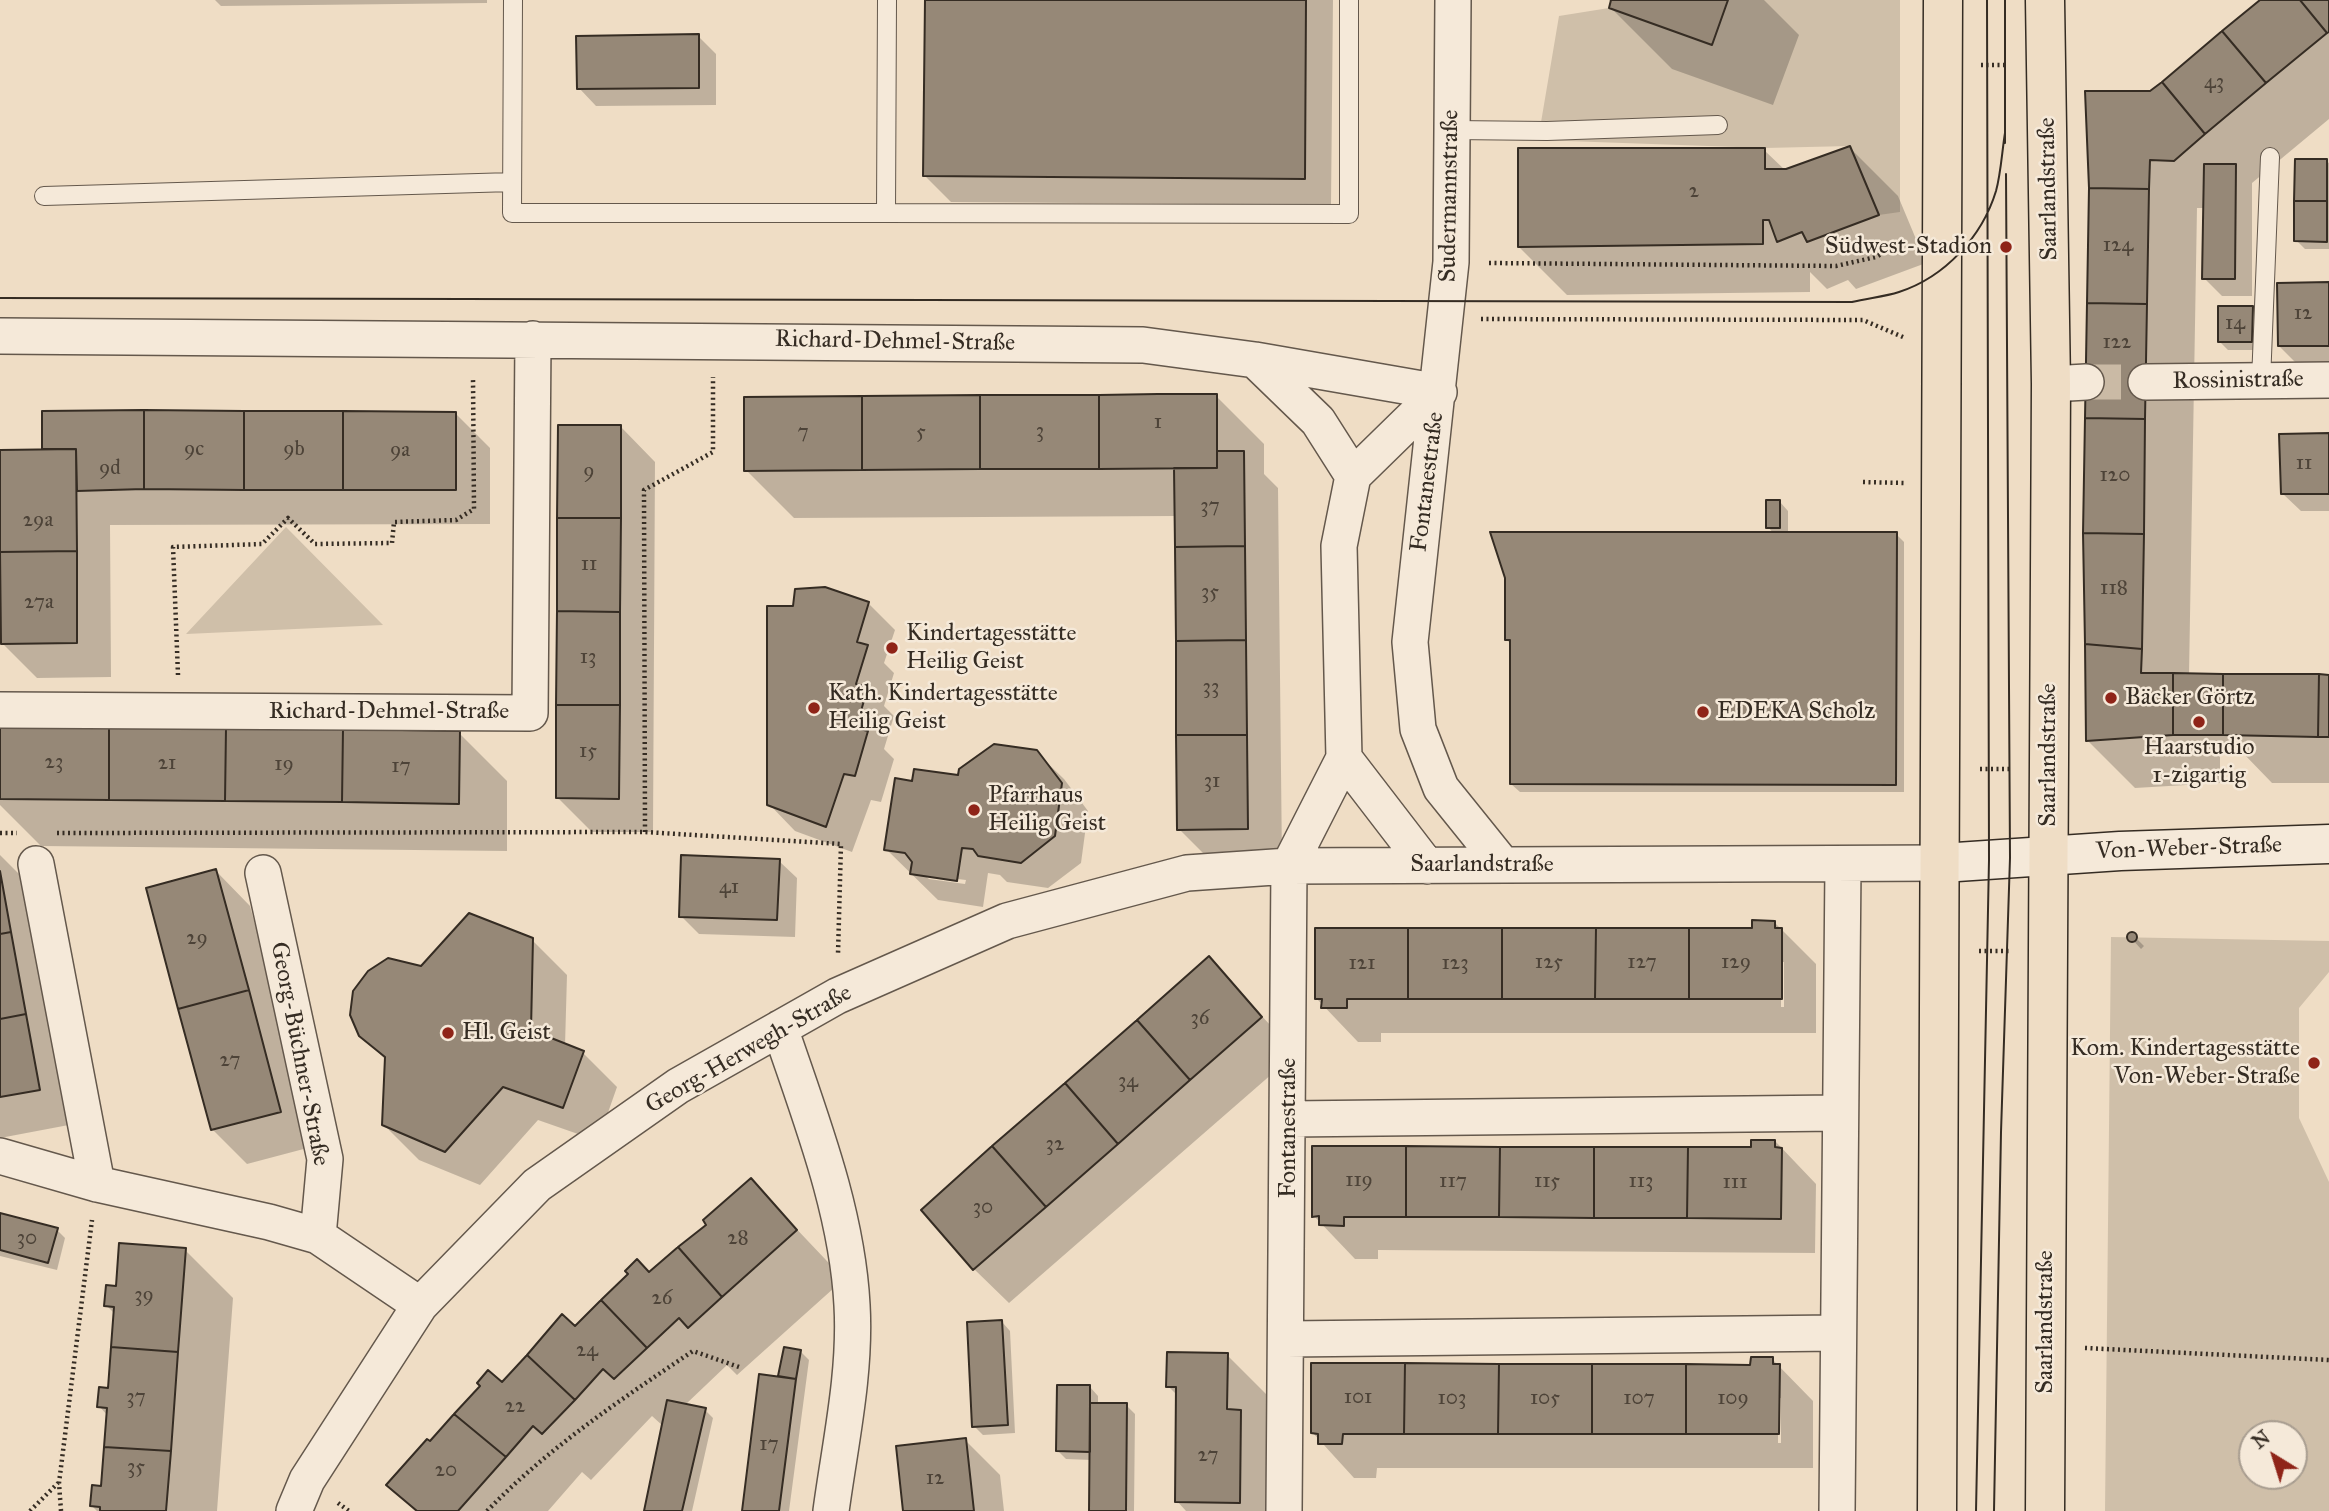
<!DOCTYPE html>
<html>
<head>
<meta charset="utf-8">
<style>
	body { margin:0 }
	#map { position:relative; width:2329px; height:1511px; overflow:hidden; background:#efddc5; font-family:"IM FELL Great Primer",serif }
	canvas { display:block }
	.north { position:absolute; left:2238px; top:1420px; width:70px; height:70px; box-sizing:border-box; background:#f5e9d9; border:2px solid #a89d90; border-radius:50%; rotate:322deg; font-size:19px; font-weight:700; line-height:28px; text-align:center; color:#352c23 }
	.north::after { content:''; display:block; margin:auto; width:24px; height:32px; background:#8f2418; clip-path:polygon(50% 0,100% 100%,50% 72%,0 100%) }
</style>
</head>
<body>
<div id="map">
<canvas width="2329" height="1511"></canvas>
<div class="north">N</div>
</div>
<script>
const g = document.querySelector('canvas').getContext('2d');
g.lineJoin = 'round';
function fill(path, color) {
  g.fillStyle = color;
  g.fill(path, 'evenodd');
}
function strokePath(path, color, width, dash) {
  g.strokeStyle = color;
  g.lineWidth = width;
  g.lineCap = dash ? 'butt' : 'round';
  g.setLineDash(dash || []);
  g.stroke(path);
}
function write(font, color, halo, rows, align = 'center') {
  g.font = font + ' "IM FELL Great Primer",serif';
  g.lineWidth = 5;
  g.setLineDash([]);
  g.textBaseline = 'middle';
  g.strokeStyle = halo;
  g.fillStyle = color;
  for (const [text, x, y, turn = 0] of rows) {
    g.save();
    g.translate(x, y);
    g.rotate((+turn || 0) * Math.PI / 180);
    g.textAlign = isNaN(turn) ? turn : align;
    if (halo) g.strokeText(text, 0, 0);
    g.fillText(text, 0, 0);
    g.restore();
  }
}
fill(new Path2D(`
	M1728 0H1900V212L1879 215 1850 146 1765 148 1538 140 1559 16 1609 8 1711 45Z
	M286 527 383 625 186 634Z
	M2111 937 2329 941V972L2299 1008V1118L2329 1182V1511H2105ZM2252 1434H2294V1476H2252Z`), '#cfbfa9');
fill(new Path2D(`
	M215 0H487V3L221 6Z
	M926 0H1333L1331 205 951 202 925 176Z
	M1609 0H1764L1799 35 1773 105 1672 69 1611 8 1612 3Z
	M2263 0H2329V119L2252 183V296H2222L2204 278 2205 208H2197L2189 675 2329 677V783H2272L2242 752H2220V783L2135 788 2087 740 2151 92Z
	M698 36 716 54V105L596 106 579 88Z
	M1850 148 1898 196 1926 263 1856 289 1848 280 1827 289 1810 272V292L1567 295 1519 247 1764 150 1786 171Z
	M2326 161 2329 163V249H2305L2296 240Z
	M2329 284V394H2327L2279 346Z
	M2252 308 2260 316V350H2228L2219 341Z
	M1216 396 1264 444V474L1278 488 1282 863 1214 864 1179 829 1176 516 794 518 746 470Z
	M44 413H455L490 448V524L110 525 111 677 37 678 2 643 44 450Z
	M621 427 655 462 653 832H592L558 798Z
	M2329 435V511H2301L2283 494Z
	M1780 502 1788 511V534H1896L1904 542V792H1520L1511 784 1512 645 1506 639 1507 578 1774 534 1768 527Z
	M868 603 895 630 884 663 894 673 884 706 894 716 884 749 894 759 881 802 871 800 852 852 795 831 769 804Z
	M0 728 459 733 507 781V851L41 846 0 805Z
	M1036 752 1064 779 1088 811 1081 863 1048 888 1007 882 1000 875 988 873 983 907 938 900 886 849 914 783 959 777ZM924 875 966 880 965 884 929 879Z
	M0 855 30 885 74 1124 0 1138Z
	M779 861 797 878 795 937 699 934 681 916Z
	M216 871 250 906 315 1146 247 1164 212 1129Z
	M1774 922 1816 964V1033H1381V1042H1358L1316 998 1754 930ZM1781 962H1784V1007H1781Z
	M2132 934 2144 946 2141 949 2130 937Z
	M532 940 567 975 565 1046 583 1053 617 1087 598 1141 538 1120 480 1185 419 1160 384 1125 387 1061 360 1035 421 968Z
	M1209 959 1296 1053 1009 1303 974 1269Z
	M1775 1141 1816 1184 1815 1253 1378 1250V1259H1355L1314 1216 1752 1149Z
	M751 1181 844 1279 737 1375 727 1365 685 1405 704 1409 713 1418 692 1511H646L663 1426 652 1416 591 1480 582 1472 548 1511H415L389 1485 502 1384 649 1274 709 1225Z
	M0 1215 57 1230 65 1238 57 1270 0 1256Z
	M185 1250 233 1298 217 1511H97L92 1506 103 1488 108 1416 99 1406 109 1390 115 1314 106 1305 117 1288Z
	M1002 1322 1010 1331 1015 1433 983 1435 974 1426Z
	M785 1349 801 1352 809 1360 789 1511H743Z
	M1227 1355 1275 1403 1288 1511H1186L1177 1501 1178 1396 1168 1386Z
	M1772 1359 1813 1401V1468H1377L1376 1478H1354L1313 1433 1752 1366ZM1778 1398H1781V1443H1778Z
	M1090 1387 1098 1396V1405H1126L1135 1414 1134 1511H1091V1460L1066 1459 1058 1451Z
	M965 1440 1000 1475 1004 1511H905Z`), '#0003');
const building = new Path2D(`
	M925 0H1306L1305 179 923 176Z
	M1611 0H1728L1712 45 1609 8Z
	M2260 0H2300L2327 33 2266 83 2222 31Z
	M2300 0H2329V32L2327 33Z
	M2222 31 2266 83 2205 134 2162 82Z
	M699 34V88L577 89 576 36Z
	M2162 82 2205 134 2174 161 2150 160 2149 189 2089 188 2085 91H2150Z
	M1850 146 1879 215 1807 242 1802 232 1777 242 1769 220H1763V244L1518 247V148H1765V169H1786Z
	M2295 159H2327V201H2294Z
	M2204 164H2236L2235 279H2202Z
	M2089 188 2149 189 2147 304 2087 303Z
	M2294 201H2327V242L2294 241Z
	M2329 282V346H2278L2277 283Z
	M2087 303 2147 304 2145 419 2085 418Z
	M2218 306H2253L2252 342H2218Z
	M1158 394H1217V468L1099 469V395Z
	M980 395H1099V469H980Z
	M980 395V469L862 470V396Z
	M862 396V470L744 471V397Z
	M144 410 244 411V490L144 489Z
	M144 410V489L77 491 76 449H42V411Z
	M244 411H343V490H244Z
	M343 411 456 412V490H343Z
	M2085 418 2145 419 2144 534 2083 533Z
	M558 425H621V518H557Z
	M2329 433V494H2281L2279 434Z
	M76 449 77 551 0 552V450Z
	M1217 451H1244L1245 546 1175 547 1174 468H1217Z
	M1766 500H1780V528H1766Z
	M557 518H621L620 612 557 611Z
	M1490 532H1897L1896 785 1510 784V640H1505V578Z
	M2083 533 2144 534 2142 649 2085 644Z
	M1245 546 1246 640 1176 641 1175 547Z
	M77 551V643L1 644 0 552Z
	M825 587 869 602 857 642 868 645 856 684 868 687 856 728 868 731 855 776 844 774 826 827 767 805V606H793L795 589Z
	M557 611 620 612V705H556Z
	M1246 640 1247 735H1176V641Z
	M2085 644 2142 649 2141 673H2173V735L2086 741Z
	M2173 673 2223 674V735H2173Z
	M2223 674H2319L2318 737 2223 735Z
	M2319 674 2329 675V737H2318Z
	M556 705H620L619 799 556 798Z
	M0 726 109 727V800L0 799Z
	M109 727 226 728 225 801 109 800Z
	M226 728 343 729 342 802 225 801Z
	M343 729 460 731 459 804 342 802Z
	M1176 735H1247L1248 829 1177 830Z
	M994 744 1037 750 1062 783 1055 836 1021 863 978 856 973 849 962 848 957 881 910 874 912 862 905 853 884 850 895 778 912 781 914 769 958 775 959 769Z
	M681 855 780 859 777 920 679 917Z
	M216 869 249 990 178 1009 146 888Z
	M0 871 11 932 0 934Z
	M469 913 533 938 531 1030 584 1051 563 1108 503 1087 445 1152 382 1125 385 1057 359 1036 350 1015 353 991 368 971 388 958 421 966Z
	M1752 920 1775 921V928H1782V999H1689V928H1752Z
	M1315 928H1408V999H1347V1008H1321L1322 999H1315Z
	M1408 928H1502V999H1408Z
	M1502 928H1596L1595 999H1502Z
	M1596 928H1689V999H1595Z
	M11 932 26 1014 0 1019V934Z
	M2127 937a5 5 0 1 1 10 0a5 5 0 1 1-10 0Z
	M1209 956 1262 1017 1190 1080 1137 1020Z
	M249 990 281 1112 211 1130 178 1009Z
	M26 1014 40 1090 0 1097V1019Z
	M1137 1020 1190 1080 1118 1144 1065 1083Z
	M1065 1083 1118 1144 1046 1207 992 1146Z
	M1751 1140H1775V1147L1782 1148 1781 1219 1687 1218 1688 1147H1751Z
	M992 1146 1046 1207 973 1270 921 1210Z
	M1312 1146H1406V1217H1344V1226L1319 1225V1216L1312 1217Z
	M1406 1146 1500 1147 1499 1217H1406Z
	M1500 1147H1594V1218L1499 1217Z
	M1594 1147H1688L1687 1218H1594Z
	M751 1178 797 1230 722 1297 678 1247 706 1225 703 1220Z
	M0 1213 58 1228 48 1263 0 1250Z
	M119 1243 186 1248 178 1352 111 1347 114 1307 104 1306 106 1285 116 1286Z
	M678 1247 722 1297 688 1328 679 1318 647 1348 601 1300 628 1274 625 1271 637 1259 649 1272Z
	M601 1300 647 1348 614 1379 603 1369 575 1400 527 1355 562 1314 575 1326Z
	M1002 1320 1008 1425 972 1427 967 1322Z
	M111 1347 178 1352 171 1451 104 1447 107 1408 97 1407 99 1387 108 1388Z
	M784 1347 801 1350 796 1379 778 1376Z
	M1167 1352 1228 1353 1227 1409 1241 1410 1240 1503 1175 1502 1176 1387H1166Z
	M527 1355 575 1400 542 1434 533 1426 506 1457 454 1414 480 1386 477 1383 488 1370 502 1382Z
	M1751 1357H1773V1364H1780L1779 1434H1686V1364L1750 1365Z
	M1311 1363H1405L1404 1434H1343L1342 1444H1318V1434L1311 1433Z
	M1405 1363 1499 1364 1498 1434H1404Z
	M1499 1364H1592V1434H1498Z
	M1592 1364H1686V1434H1592Z
	M759 1374 796 1379 779 1511H742Z
	M1057 1385H1090V1452L1056 1451Z
	M667 1400 706 1408 682 1511H644Z
	M1090 1403H1127L1126 1511H1089Z
	M454 1414 506 1457 458 1511H417L386 1485 427 1439 430 1441Z
	M966 1438 974 1511H903L896 1446Z
	M104 1447 171 1451 166 1511H100V1507L90 1506 92 1485 101 1486Z`);
fill(building, '#968877');
strokePath(building, '#352c23', 2);
strokePath(new Path2D(`
	M2086 382H2146`), '#cabaa5', 35, [35, 18]);
const lane = new Path2D(`
	M513 0 512 213H886
	M887 0 886 213 1349 214V0
	M1452 130 1547 131 1718 125
	M44 196 512 182
	M2261 381 2270 157`);
const street = new Path2D(`
	M1453 0 1451 262 1410 642 1418 729 1441 788 1503 865
	M0 336 1143 345 1255 360 1439 392
	M1255 360 1318 421 1353 476
	M2146 382 2329 380
	M2051 384 2086 382
	M0 710 530 713 533 339
	M36 864 97 1184
	M1427 866 1344 758 1339 546 1353 476 1439 392
	M263 873 325 1159 318 1236
	M780 1028C810 1117 847 1210 852 1305 856 1373 840 1444 831 1511
	M1289 1119 1838 1113
	M0 1156 97 1184 269 1222 318 1236 420 1305
	M1287 1339 1837 1333
	M294 1511 307 1480 420 1305 537 1185 678 1086 837 996 1007 921 1187 873 1289 866 1942 863
	M1284 1511 1289 866 1344 758
	M1837 1511 1843 865`);
const secondary = new Path2D(`
	M1942 863 2120 851 2329 844`);
const primary = new Path2D(`
	M2045 0 2051 384 2045 1511
	M1937 1511 1943 0`);
strokePath(lane, '#64584c', 20);
strokePath(street, '#64584c', 38);
strokePath(secondary, '#352c23', 41);
strokePath(primary, '#352c23', 41);
strokePath(new Path2D(`
	M1981 65H2007
	M1489 263 1836 266 1876 257 1902 242
	M1481 319 1863 320 1903 337
	M1863 482 1904 483
	M178 675 173 547 262 544 288 518 315 544 392 543 394 522 456 520 474 509 473 377
	M1980 769H2010
	M645 832 644 490 713 452V377
	M0 833H17
	M57 833 645 832 841 844 838 954
	M1979 951H2009
	M2085 1348 2329 1360
	M338 1503 349 1511
	M30 1511 58 1483
	M61 1511 59 1483 92 1220
	M487 1511C548 1448 620 1400 693 1351L739 1367`), '#352c23', 4.5, [2, 3.5]);
strokePath(lane, '#f5e9d9', 18);
strokePath(street, '#f5e9d9', 35);
strokePath(secondary, '#f5e9d9', 38);
strokePath(primary, '#efddc5', 38);
strokePath(new Path2D(`
	M2005 0V143
	M0 298 1852 302C1867 298 1884 297 1899 292 1945 277 1982 237 1996 191 2001 173 2002 151 2005 133
	M1976 1511 1989 860 1987 0
	M1994 1511 2001 1132 2010 858 2006 174`), '#352c23', 2);
for (const [x, y, r, color] of [
	[2006,247,7,"#8f2418"],
	[892,648,7,"#8f2418"],
	[2111,698,7,"#8f2418"],
	[814,708,7,"#8f2418"],
	[1703,712,7,"#8f2418"],
	[2199,722,7,"#8f2418"],
	[974,810,7,"#8f2418"],
	[448,1033,7,"#8f2418"],
	[2314,1063,7,"#8f2418"]
]) {
  const dot = new Path2D();
  dot.arc(x, y, r, 0, 2 * Math.PI);
  g.fillStyle = color;
  g.fill(dot);
  strokePath(dot, '#f5e9d9', 2.5);
}
write('21px', '#4d4338', null, [
	["43",2214,83],
	["2",1694,192],
	["124",2118,246],
	["12",2303,314],
	["14",2235,324],
	["122",2117,343],
	["1",1158,423],
	["3",1040,432],
	["7",803,433],
	["5",921,433],
	["9c",194,450],
	["9b",294,450],
	["9a",400,451],
	["11",2304,464],
	["9d",110,469],
	["9",589,472],
	["120",2115,476],
	["37",1210,507],
	["29a",38,521],
	["11",589,565],
	["118",2114,589],
	["35",1210,593],
	["27a",39,603],
	["13",588,658],
	["33",1211,688],
	["15",588,752],
	["23",54,763],
	["21",167,764],
	["19",284,765],
	["17",401,767],
	["31",1212,782],
	["41",729,888],
	["29",197,939],
	["125",1549,963],
	["127",1642,963],
	["129",1736,963],
	["121",1362,964],
	["123",1455,964],
	["36",1200,1019],
	["27",230,1061],
	["34",1128,1082],
	["32",1055,1145],
	["119",1359,1181],
	["117",1453,1182],
	["115",1547,1182],
	["113",1641,1182],
	["111",1735,1183],
	["30",983,1208],
	["30",27,1239],
	["28",738,1239],
	["39",144,1296],
	["26",662,1299],
	["24",587,1351],
	["37",136,1398],
	["101",1358,1398],
	["103",1452,1399],
	["105",1545,1399],
	["107",1639,1399],
	["109",1733,1399],
	["22",515,1407],
	["17",769,1445],
	["27",1208,1456],
	["35",136,1468],
	["20",446,1471],
	["12",935,1479]
]);
write('24px', '#352c23', '#f5e9d9', [
	["Saarlandstraße",2049,189,-91],
	["Sudermannstraße",1450,196,-89],
	["Richard-Dehmel-Straße",895,342,1],
	["Rossinistraße",2238,381,-1],
	["Fontanestraße",1428,482,-83],
	["Richard-Dehmel-Straße",389,712],
	["Saarlandstraße",2049,755,-90],
	["Von-Weber-Straße",2189,849,-2],
	["Saarlandstraße",1482,865],
	["Georg-Herwegh-Straße",749,1050,-30],
	["Georg-Büchner-Straße",299,1054,79],
	["Fontanestraße",1289,1128,-90],
	["Saarlandstraße",2046,1322,-90]
]);
write('24px', '#352c23', '#f5e9d9', [
	["Südwest-Stadion",1992,247,"right"],
	["Kindertagesstätte",906,634],
	["Heilig Geist",906,662],
	["Kath. Kindertagesstätte",828,694],
	["Heilig Geist",828,722],
	["Bäcker Görtz",2125,698],
	["EDEKA Scholz",1717,712],
	["Haarstudio",2199,748,"center"],
	["1-zigartig",2199,776,"center"],
	["Pfarrhaus",988,796],
	["Heilig Geist",988,824],
	["Hl. Geist",462,1033],
	["Kom. Kindertagesstätte",2300,1049,"right"],
	["Von-Weber-Straße",2300,1077,"right"]
], 'left');
</script>
</body>
</html>
